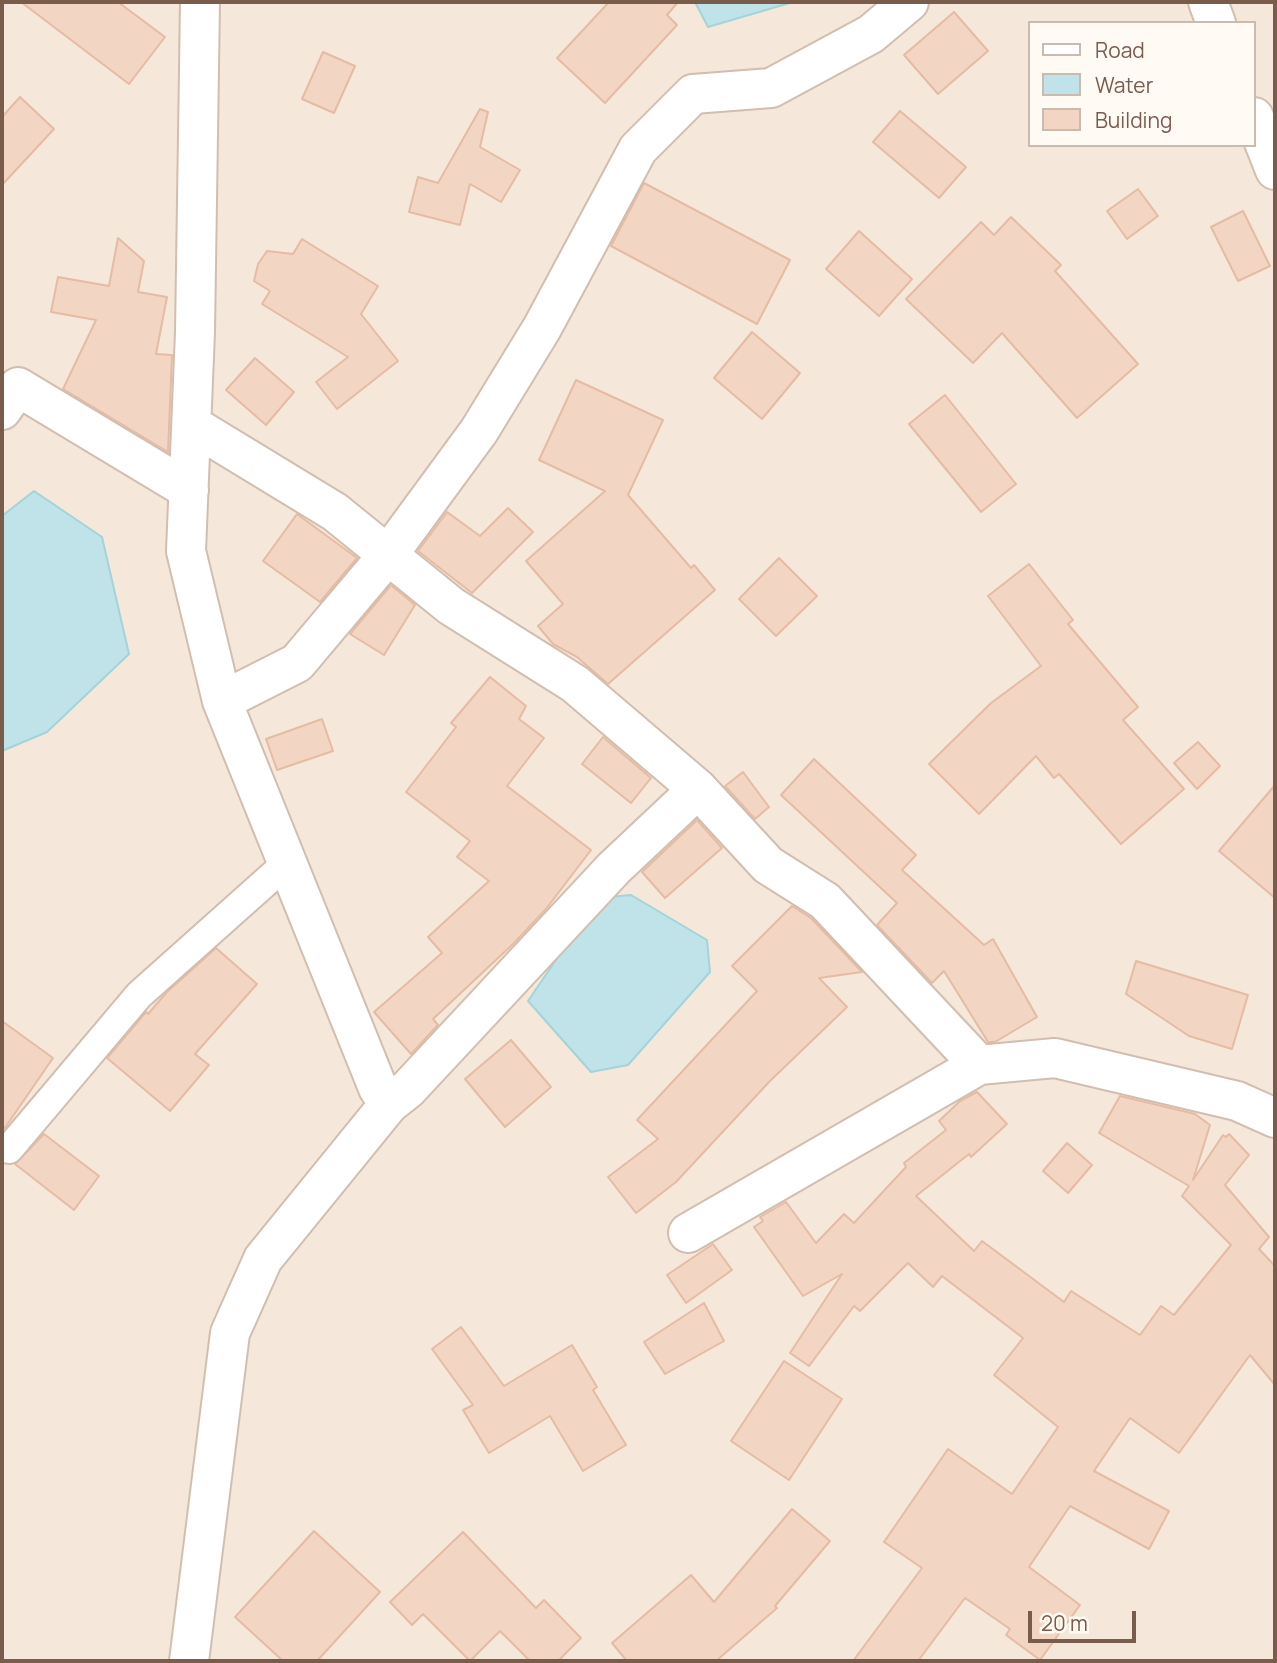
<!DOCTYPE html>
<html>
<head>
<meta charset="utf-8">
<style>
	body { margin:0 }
	#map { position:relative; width:1277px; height:1663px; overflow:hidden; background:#fdf6ec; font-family:Manrope,sans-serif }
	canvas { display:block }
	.frame { position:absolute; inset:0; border:4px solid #7a5c4d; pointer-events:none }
	.legend { position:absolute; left:1028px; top:21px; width:228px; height:126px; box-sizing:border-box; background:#fffaf3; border:2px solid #cabbb1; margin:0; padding:9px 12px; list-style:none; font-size:21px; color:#7a5c4d }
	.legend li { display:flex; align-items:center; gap:14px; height:35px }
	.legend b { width:35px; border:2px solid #cabbb1 }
	.scale { position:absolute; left:1028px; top:1611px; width:108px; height:32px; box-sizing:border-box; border:4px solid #7a5c4d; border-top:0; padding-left:9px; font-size:21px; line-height:24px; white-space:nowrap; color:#7a5c4d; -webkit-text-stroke:5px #fffaf3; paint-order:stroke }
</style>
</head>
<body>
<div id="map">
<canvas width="1277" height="1663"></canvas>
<div class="frame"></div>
<ul class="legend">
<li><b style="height:9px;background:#fff"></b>Road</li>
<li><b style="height:19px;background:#bfe3e8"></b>Water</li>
<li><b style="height:19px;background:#f3d5c3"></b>Building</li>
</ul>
<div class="scale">20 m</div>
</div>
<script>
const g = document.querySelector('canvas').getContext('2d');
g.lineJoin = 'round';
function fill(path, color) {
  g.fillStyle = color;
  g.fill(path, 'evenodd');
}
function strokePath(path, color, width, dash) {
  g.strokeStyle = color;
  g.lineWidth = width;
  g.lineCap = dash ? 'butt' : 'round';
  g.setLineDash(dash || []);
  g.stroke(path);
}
fill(new Path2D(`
	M2 2H1275V1661H2ZM1030 23H1254V145H1030Z`), '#f5e8da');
const water = new Path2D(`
	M695 2H793L708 27Z
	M34 491 102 537 129 654 47 732 2 751V516Z
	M631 895 707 940 710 972 628 1065 591 1072 528 1001 598 898Z`);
fill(water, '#bfe3e8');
strokePath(water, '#a5d3da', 2);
const building = new Path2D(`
	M21 2H118L165 37 129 84Z
	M609 2H678L667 15 677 25 605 103 557 58Z
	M954 12 988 51 938 94 904 55Z
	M323 52 355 66 334 113 302 99Z
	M20 97 54 129 2 185V117Z
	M480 109 488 112 480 147 520 170 501 202 470 184 460 225 409 212 418 177 438 183Z
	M900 111 966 167 939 198 873 142Z
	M644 183 790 260 757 324 611 246Z
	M1138 189 1158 216 1127 239 1107 211Z
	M1243 211 1270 266 1238 281 1211 227Z
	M1011 217 1061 265 1055 271 1138 364 1077 418 1002 333 973 363 906 299 981 222 994 235Z
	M859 231 912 279 879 316 826 269Z
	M118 238 144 261 138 292 167 297 156 354 172 355 168 452 63 389 96 320 51 312 58 277 109 286Z
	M302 239 378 286 361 314 398 361 337 409 316 382 348 357 262 304 270 291 254 281 258 264 267 251 293 254Z
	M752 332 800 373 762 419 714 378Z
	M255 358 294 392 266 425 226 390Z
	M576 380 663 420 628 495 691 568 694 565 715 590 608 684 577 657 553 644 538 626 563 604 526 561 605 491 539 460Z
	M945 395 1016 484 981 512 909 424Z
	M508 508 533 532 472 593 418 551 447 512 480 536Z
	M297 514 357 558 320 602 263 561Z
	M779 558 817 596 776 636 739 599Z
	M1029 564 1073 620 1068 624 1138 707 1123 720 1184 789 1121 844 1059 774 1054 778 1036 756 979 814 929 764 991 703 1041 666 988 596Z
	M391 585 415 605 384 655 350 634Z
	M490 677 526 706 519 719 544 738 507 786 591 850 546 909 513 944 433 1019 438 1025 411 1054 374 1012 442 953 428 937 489 881 457 857 470 841 406 792 456 727 451 723Z
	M322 719 333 751 277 770 266 739Z
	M603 737 651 778 631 803 582 764Z
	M1198 742 1220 766 1197 789 1174 763Z
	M814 759 916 855 902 870 984 945 993 939 1037 1017 995 1042H988L944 971 932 983 877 925 897 903 781 795Z
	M743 772 769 807 755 819 725 786Z
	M1275 785V898L1219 851Z
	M697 820 722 848 665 898 642 872Z
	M792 906 811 918 862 972 819 978 847 1007 770 1081 676 1182 636 1213 608 1177 658 1139 637 1120 757 991 732 966Z
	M216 948 257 984 195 1054 209 1065 170 1111 107 1058 146 1012 148 1014 167 992Z
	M1136 961 1248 995 1232 1049 1189 1036 1126 994Z
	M2 1021 53 1058 2 1132Z
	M511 1040 551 1087 505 1127 465 1079Z
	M977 1092 1007 1124 971 1157 969 1154 916 1196 974 1251 982 1241 1064 1302 1071 1291 1140 1335 1161 1306 1174 1315 1231 1245 1182 1196 1189 1186 1099 1133 1120 1096 1195 1114 1210 1125 1193 1180 1223 1135 1226 1137 1229 1134 1249 1155 1225 1185 1269 1237 1259 1249 1275 1266V1385L1250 1355 1179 1453 1130 1418 1094 1471 1169 1511 1149 1549 1070 1506 1029 1567 1080 1605 1040 1660 1006 1635 1010 1629 965 1598 918 1661H853L922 1568 884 1542 948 1449 1012 1494 1058 1427 994 1375 1023 1338 942 1276 933 1287 908 1263 860 1311 854 1306 809 1366 790 1353 842 1274 803 1296 754 1227 763 1221 760 1217 786 1202 816 1243 844 1214 854 1223 906 1167 904 1163 946 1130 939 1121 960 1101Z
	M44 1134 99 1176 74 1210 15 1164Z
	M1067 1143 1092 1165 1068 1193 1043 1171Z
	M713 1244 732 1270 686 1303 667 1275Z
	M704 1303 724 1341 665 1374 644 1342Z
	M461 1327 504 1386 572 1345 597 1387 593 1390 626 1445 583 1471 550 1416 489 1453 463 1410 473 1405 432 1349Z
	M784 1361 842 1399 789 1480 731 1441Z
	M792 1509 830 1541 775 1606 777 1608 716 1661H627L612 1643 691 1575 714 1602Z
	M314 1531 380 1592 317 1661H283L235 1617Z
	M463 1532 536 1608 544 1600 581 1638 558 1661H530L500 1631 470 1661 423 1614 412 1625 390 1602Z`);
fill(building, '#f3d5c3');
strokePath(building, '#e6bba3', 2);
const pedestrian = new Path2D(`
	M9 1149 139 995 287 863`);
const minor = new Path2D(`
	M200 2 195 332 186 551 222 701 378 1088 389 1104
	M1208 2 1216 23
	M1254 117 1275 170
	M2 410 18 387 189 490
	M192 425 335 512 451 606 575 684 698 789
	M222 701 297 663 388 555 479 431 542 328 638 149 693 94 771 88 871 34 909 2
	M688 1233 979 1065 1055 1058 1237 1101 1275 1118
	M189 1661 230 1333 263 1259 389 1104 408 1089 614 868 698 789 768 865 825 901 979 1065`);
strokePath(pedestrian, '#d1beb0', 32);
strokePath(minor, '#d1beb0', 42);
strokePath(pedestrian, '#fff', 28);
strokePath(minor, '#fff', 38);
</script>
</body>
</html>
